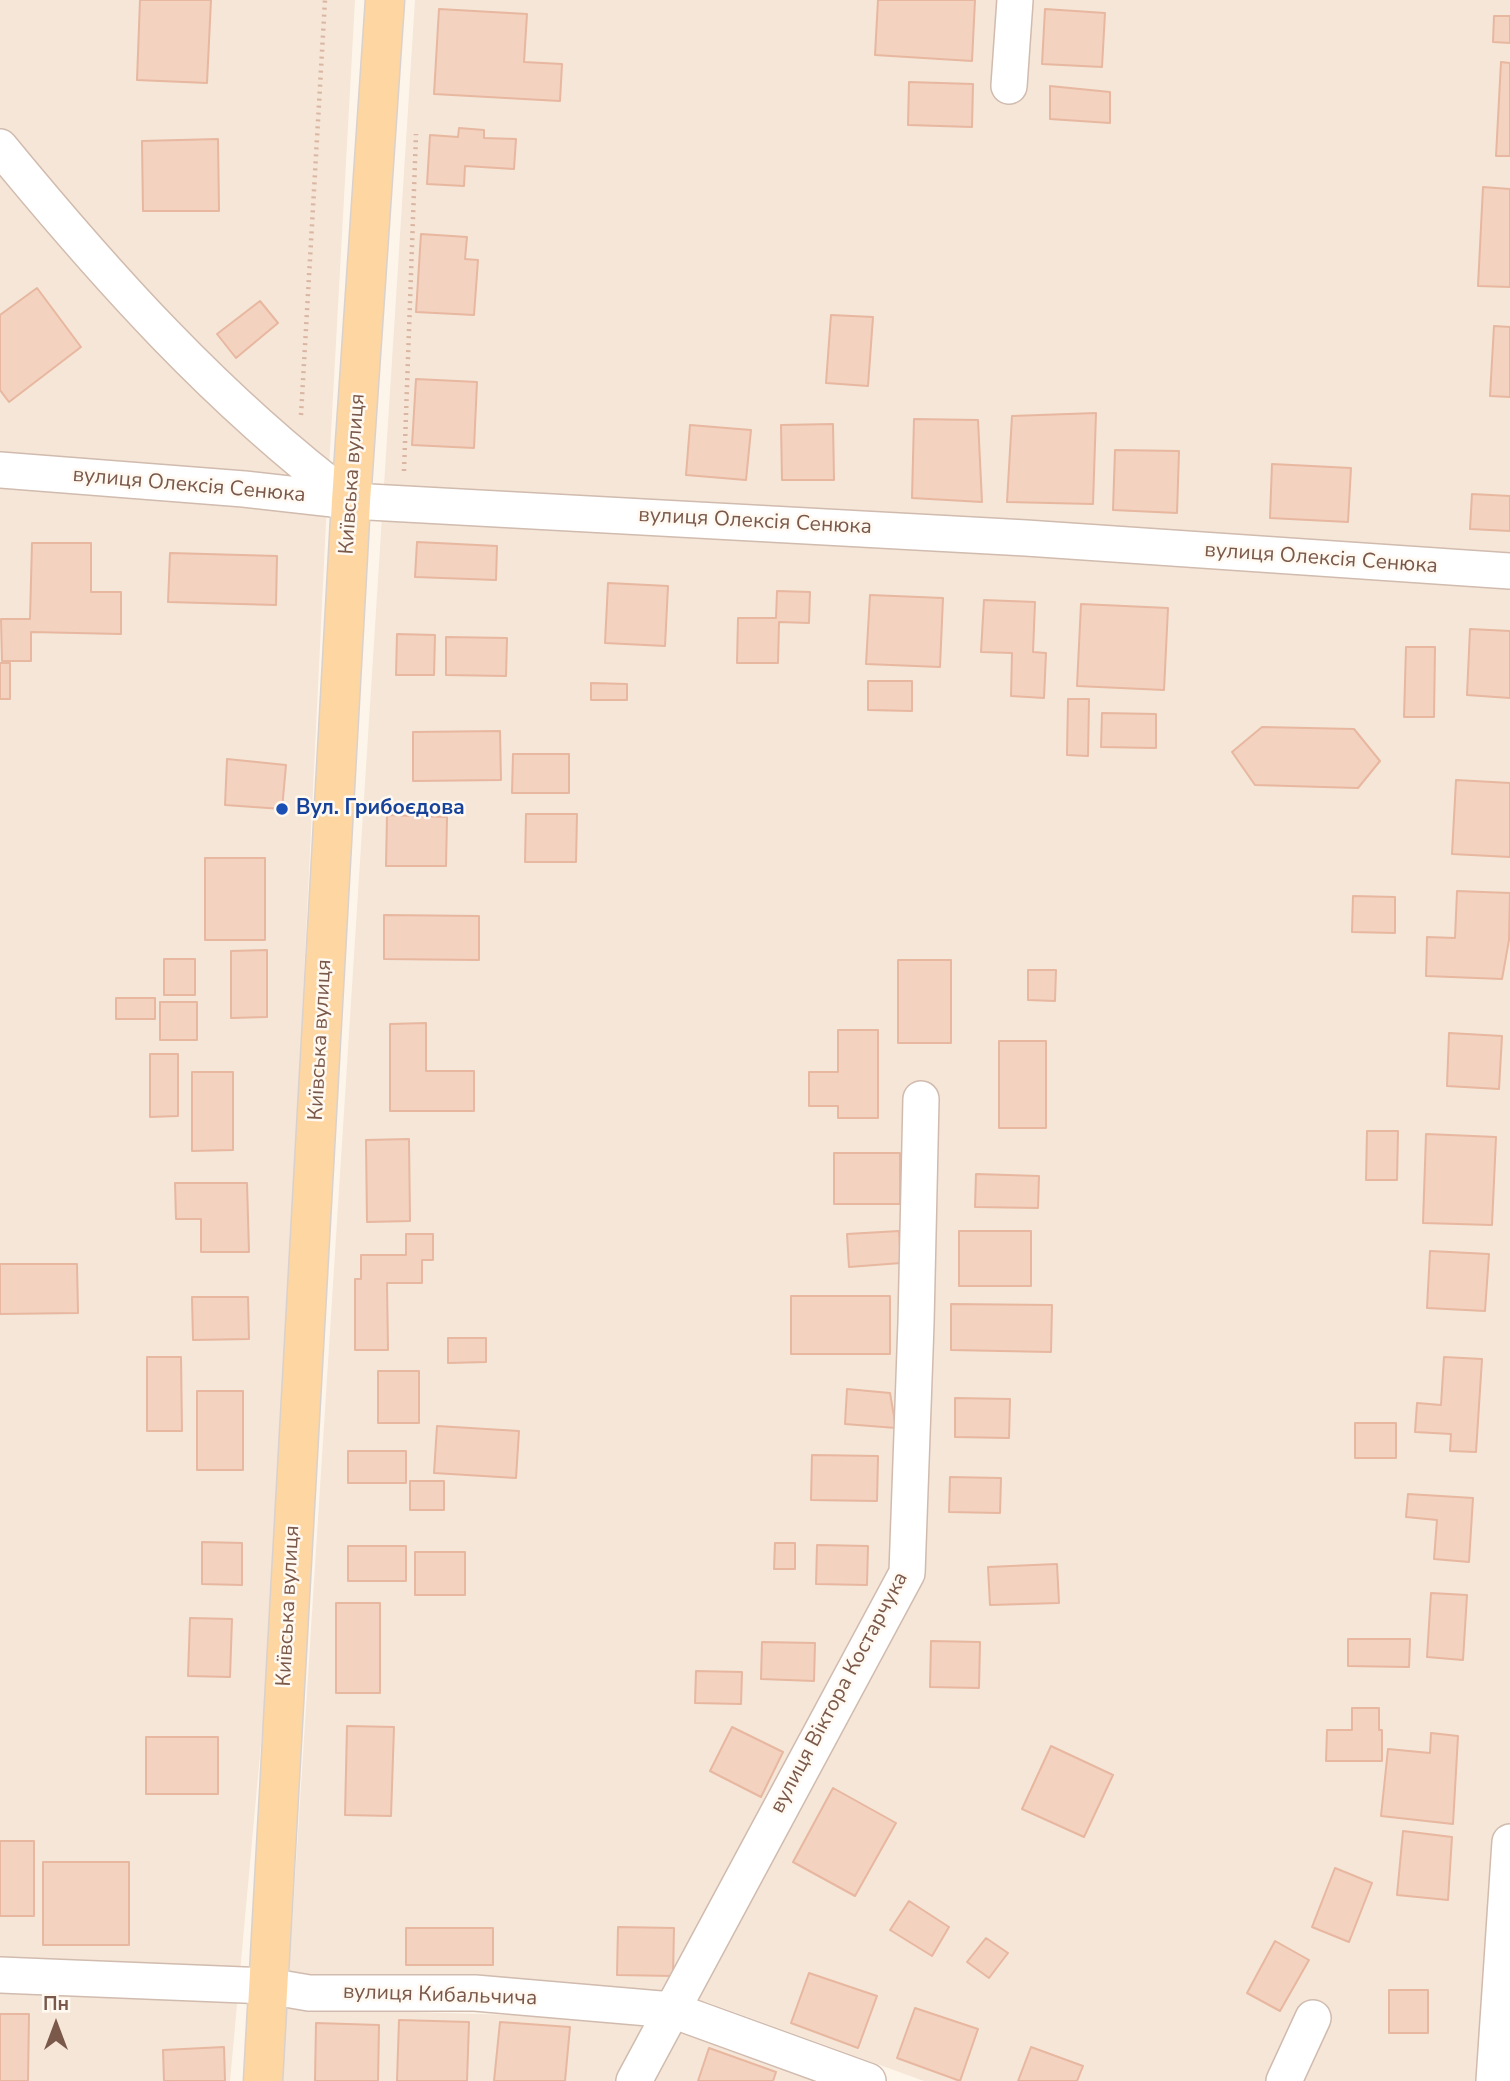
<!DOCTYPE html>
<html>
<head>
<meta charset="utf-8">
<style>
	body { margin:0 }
	#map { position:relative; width:1510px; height:2081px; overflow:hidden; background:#fdf5ea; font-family:"Nunito Sans",sans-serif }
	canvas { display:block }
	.north { position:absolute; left:21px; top:1990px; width:70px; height:70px; -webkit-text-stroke:5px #fff9f1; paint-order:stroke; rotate:0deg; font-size:19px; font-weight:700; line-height:28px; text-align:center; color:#7a594b }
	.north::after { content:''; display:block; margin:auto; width:24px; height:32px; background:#7a594b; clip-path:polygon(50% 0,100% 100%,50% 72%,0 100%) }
</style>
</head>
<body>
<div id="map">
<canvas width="1510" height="2081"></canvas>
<div class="north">Пн</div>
</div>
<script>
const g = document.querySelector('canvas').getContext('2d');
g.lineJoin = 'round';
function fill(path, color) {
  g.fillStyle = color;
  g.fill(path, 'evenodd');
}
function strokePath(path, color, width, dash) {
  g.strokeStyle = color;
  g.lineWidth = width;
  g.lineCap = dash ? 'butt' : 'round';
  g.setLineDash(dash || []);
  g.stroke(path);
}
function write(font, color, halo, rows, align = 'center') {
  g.font = font + ' "Nunito Sans",sans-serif';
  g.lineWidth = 5;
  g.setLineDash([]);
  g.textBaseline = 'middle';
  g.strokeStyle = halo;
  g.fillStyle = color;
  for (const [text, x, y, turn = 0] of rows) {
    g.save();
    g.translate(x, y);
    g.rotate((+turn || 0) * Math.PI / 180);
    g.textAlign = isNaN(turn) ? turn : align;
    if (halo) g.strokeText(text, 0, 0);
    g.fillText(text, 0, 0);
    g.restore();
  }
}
fill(new Path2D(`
	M0 0H355L326 522 273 1613 230 2081H0Z
	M415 0H1510V2081H924L704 2001 289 1973Z
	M281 2008 646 2019 825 2081H276Z`), '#f5e6d7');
const building = new Path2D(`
	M140 0H211L207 83 137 80Z
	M878 0H975L972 61 875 55Z
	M439 9 527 14 524 62 562 64 560 101 434 94Z
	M1045 9 1105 13 1102 67 1042 64Z
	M1494 16H1510V43L1493 42Z
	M1501 62 1510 63V156H1496Z
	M909 82 973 84 972 127 908 125Z
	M1050 86 1110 92V123L1050 119Z
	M459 128 484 130V138L516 139 514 169 465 166 464 186 427 184 430 135 458 137Z
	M218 139 219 211H143L142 141Z
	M1483 187 1510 189V287L1478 286Z
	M421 234 467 237 465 259 478 260 474 315 416 312Z
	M37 288 81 347 9 402 0 390V315Z
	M260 301 278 323 236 358 217 334Z
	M831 315 873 317 868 386 826 383Z
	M1494 326 1510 327V397L1490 396Z
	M416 379 477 382 474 448 412 445Z
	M1096 413 1093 504 1007 502 1012 416Z
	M914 419 978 420 982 502 912 498Z
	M833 424 834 480H782L781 425Z
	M690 425 751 430 746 480 686 475Z
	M1115 450 1179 451 1177 513 1113 510Z
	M1272 464 1351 468 1348 522 1270 518Z
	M1472 494 1510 496V531L1470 529Z
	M417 542 497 546 496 580 415 577Z
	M32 543H91V592H121V634L31 632V661H2L1 619H30Z
	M170 553 277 556 276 605 168 602Z
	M608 583 668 586 665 646 605 643Z
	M777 591 810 592 809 623 779 622 778 663H737L738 618H776Z
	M870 595 943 598 940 667 866 664Z
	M984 600 1035 602 1033 652 1046 653 1044 698 1011 696 1012 653 981 652Z
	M1081 604 1168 608 1164 690 1077 686Z
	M1470 629 1510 631V698L1467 695Z
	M397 634 435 635 434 675H396Z
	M446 637 507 638 506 676 446 675Z
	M1406 647H1435L1434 717H1404Z
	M0 663H10V699H0Z
	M868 681H912V711L868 710Z
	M591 683 627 684V700H591Z
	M1068 699H1089L1088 756 1067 755Z
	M1102 713 1156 714V748L1101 747Z
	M1262 727 1354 729 1380 761 1358 788 1255 785 1232 752Z
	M500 731 501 780 413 781V732Z
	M513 754H569V793H512Z
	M227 759 286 765 282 809 225 805Z
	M1456 780 1510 783V857L1452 854Z
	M526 814H577L576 862H525Z
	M387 815 447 817 446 866H386Z
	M205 858H265V940H205Z
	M1457 891 1510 893 1509 940 1502 979 1426 976 1427 937 1455 938Z
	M1353 896 1395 897V933L1352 932Z
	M384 915 479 916V960L384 959Z
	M267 950V1017L231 1018V951Z
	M164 959H195V995H164Z
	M898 960H951V1043H898Z
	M1028 970H1056L1055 1001 1028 1000Z
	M116 998H155V1019H116Z
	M160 1002H197V1040H160Z
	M426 1023V1071H474V1111H390V1024Z
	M838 1030H878V1118H838V1106H809V1072H838Z
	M1449 1033 1502 1036 1499 1089 1447 1086Z
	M999 1041H1046V1128H999Z
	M150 1054H178V1116L150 1117Z
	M192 1072H233V1150L192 1151Z
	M1367 1131H1398L1397 1180H1366Z
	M1426 1134 1496 1137 1492 1225 1423 1223Z
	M409 1139 410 1221 367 1222 366 1140Z
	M834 1153H900V1204H834Z
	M976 1174 1039 1176 1038 1208 975 1207Z
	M175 1183H247L249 1252H201V1219H176Z
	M899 1231 901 1263 849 1267 847 1234Z
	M959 1231H1031V1286H959Z
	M406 1234H433V1260H422V1283H387L388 1350H355V1279H361V1255H406Z
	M1430 1251 1489 1254 1485 1311 1427 1308Z
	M0 1264H77L78 1313 0 1314Z
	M791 1296H890V1354H791Z
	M192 1297H248L249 1339 193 1340Z
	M951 1304 1052 1305 1051 1352 951 1350Z
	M448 1338H486V1362L448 1363Z
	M147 1357H181L182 1431H147Z
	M1444 1357 1482 1359 1476 1452 1450 1451 1451 1434 1415 1432 1417 1403 1441 1405Z
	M378 1371H419V1423H378Z
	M847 1389 890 1393 896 1428 845 1424Z
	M197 1391H243V1470H197Z
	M955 1398 1010 1399 1009 1438 955 1437Z
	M1355 1423H1396V1458H1355Z
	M437 1426 519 1431 516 1478 434 1473Z
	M348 1451H406V1483H348Z
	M812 1455 878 1456 877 1501 811 1500Z
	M950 1477 1001 1478 1000 1513 949 1512Z
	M410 1481H444V1510H410Z
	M1408 1494 1473 1498 1469 1562 1434 1559 1437 1520 1406 1517Z
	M202 1542 242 1543V1585L202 1584Z
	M775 1543H795V1569H774Z
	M817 1545 868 1546 867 1585 816 1584Z
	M348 1546H406V1581H348Z
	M415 1552H465V1595H415Z
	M1057 1564 1059 1603 990 1605 988 1567Z
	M1431 1593 1467 1595 1463 1660 1427 1657Z
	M336 1603H380V1693H336Z
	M190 1618 232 1619 230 1677 188 1676Z
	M1348 1639H1410L1409 1667 1348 1666Z
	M931 1641 980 1642 979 1688 930 1687Z
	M762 1642 815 1643 814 1681 761 1679Z
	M696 1671 742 1672 741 1704 695 1703Z
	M1352 1708H1379V1730H1382V1761H1326L1327 1730H1352Z
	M347 1726 394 1727 391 1816 345 1815Z
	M732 1727 783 1752 761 1797 710 1771Z
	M1431 1733 1458 1736 1453 1824 1381 1816 1388 1749 1430 1753Z
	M146 1737H218V1794H146Z
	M1051 1746 1113 1775 1084 1837 1022 1809Z
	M833 1788 896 1823 855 1896 793 1862Z
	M1403 1831 1452 1837 1448 1900 1397 1895Z
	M0 1841H34V1916H0Z
	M43 1862H129V1945H43Z
	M1335 1868 1372 1883 1349 1942 1312 1927Z
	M909 1901 949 1927 932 1956 890 1930Z
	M618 1927 674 1928 673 1976 617 1975Z
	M406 1928H493V1965H406Z
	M986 1938 1008 1953 989 1978 967 1962Z
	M1275 1941 1309 1960 1280 2011 1247 1993Z
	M809 1973 877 1996 858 2048 791 2023Z
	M1389 1990H1428V2033H1389Z
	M915 2008 978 2029 960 2081 897 2058Z
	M0 2014H29L28 2081H0Z
	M399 2020 469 2022 467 2081H397Z
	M500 2022 570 2027 565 2081H494Z
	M316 2023 379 2025 378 2081H315Z
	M224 2047 225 2081H164L163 2050Z
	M1031 2047 1083 2066 1077 2081H1018Z
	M709 2048 776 2072 773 2081H698Z`);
fill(building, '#f4d2c0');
strokePath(building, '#e7b7a0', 2);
const minor = new Path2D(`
	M1009 86 1015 0
	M0 147C106 276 217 400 351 501
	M0 470 244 489 351 501 1026 538 1510 571
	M0 1975 268 1986 309 1993H475L672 2010 868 2081
	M634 2081 907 1573 916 1323 921 1099
	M1284 2081 1313 2018
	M1494 2081 1510 1842`);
const major = new Path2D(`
	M263 2081 351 501 385 0`);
strokePath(minor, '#d1bbae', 38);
strokePath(major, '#dad1cd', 41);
strokePath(new Path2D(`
	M301 415 325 0
	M404 471 416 134`), '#dab5a2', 4.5, [2, 5]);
strokePath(minor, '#fff', 35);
strokePath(major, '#fdd6a1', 38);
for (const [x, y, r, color] of [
	[282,809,7,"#1a4fb4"]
]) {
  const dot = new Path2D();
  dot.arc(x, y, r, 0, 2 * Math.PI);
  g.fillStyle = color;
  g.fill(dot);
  strokePath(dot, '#fff9f1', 2.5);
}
write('21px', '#7a594b', '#fff9f1', [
	["Київська вулиця",353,474,-86],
	["вулиця Олексія Сенюка",189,486,5],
	["вулиця Олексія Сенюка",755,522,3],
	["вулиця Олексія Сенюка",1321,559,4],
	["Київська вулиця",321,1040,-87],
	["Київська вулиця",289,1606,-87],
	["вулиця Віктора Костарчука",840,1693,-62],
	["вулиця Кибальчича",440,1996,2]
]);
write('bold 21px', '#164399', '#fff9f1', [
	["Вул. Грибоєдова",296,809]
], 'left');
</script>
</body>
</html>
